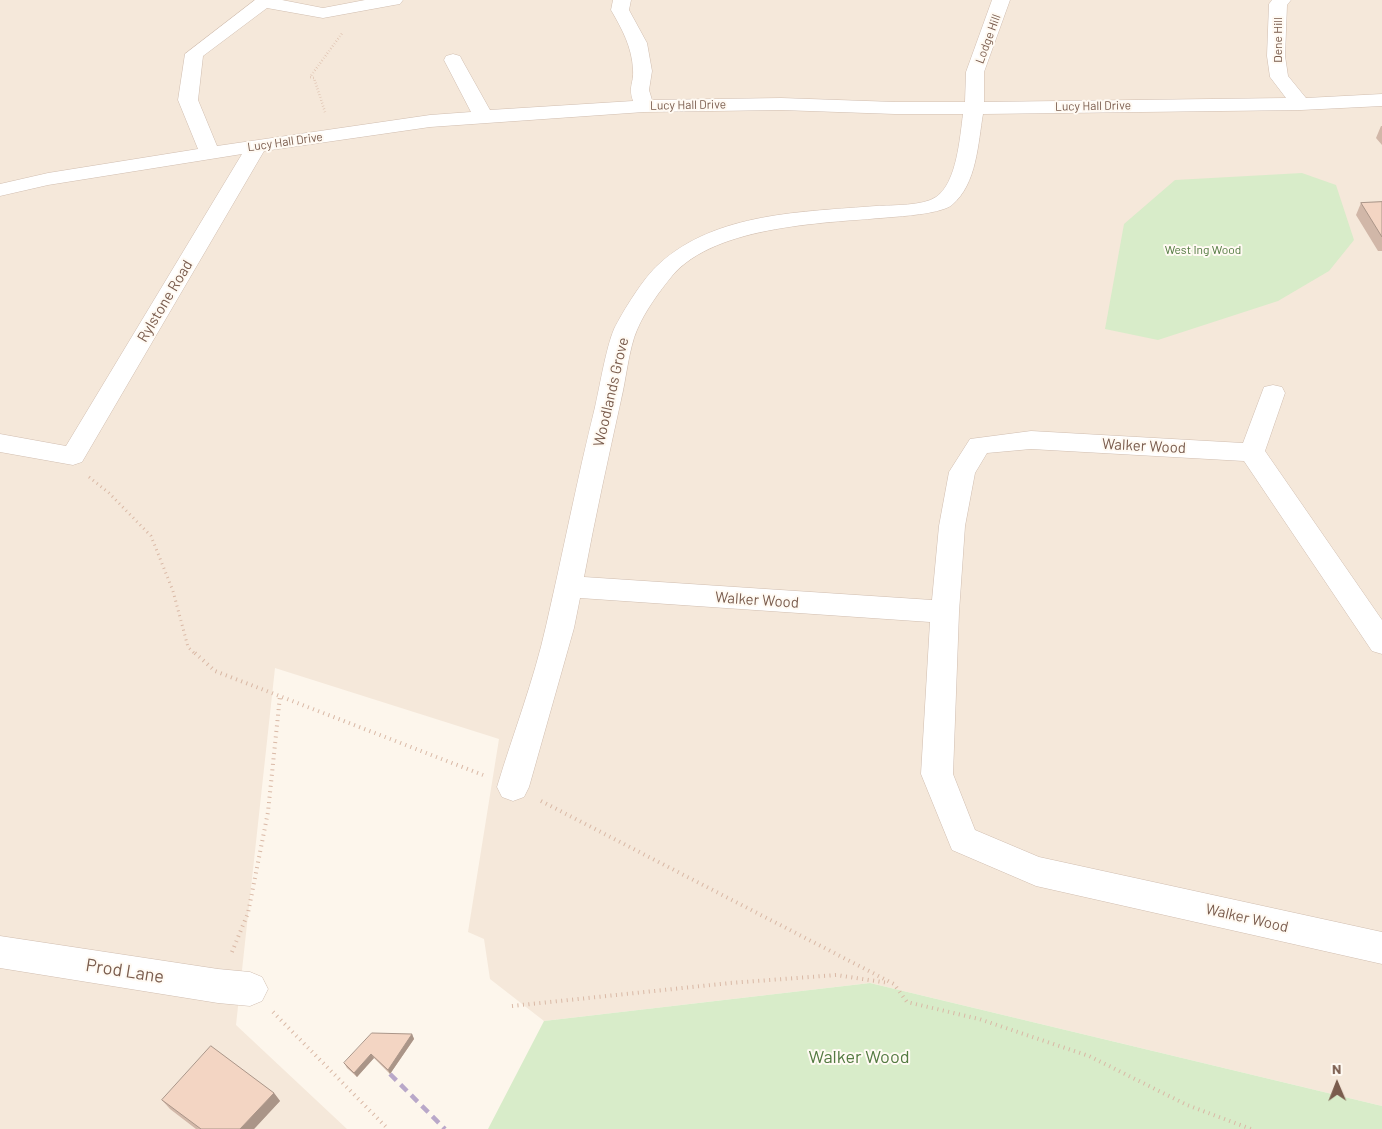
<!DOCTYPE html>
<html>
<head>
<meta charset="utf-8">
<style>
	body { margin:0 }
	#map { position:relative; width:1382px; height:1129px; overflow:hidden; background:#fdf6ec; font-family:Barlow,sans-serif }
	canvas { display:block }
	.north { position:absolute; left:1312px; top:1059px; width:50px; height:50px; -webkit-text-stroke:4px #fffaf3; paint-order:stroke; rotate:359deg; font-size:14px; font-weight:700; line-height:20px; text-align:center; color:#7a5c4d }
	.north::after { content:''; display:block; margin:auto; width:18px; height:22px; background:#7a5c4d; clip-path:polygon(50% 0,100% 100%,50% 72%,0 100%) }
</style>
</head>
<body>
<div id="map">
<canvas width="1382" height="1129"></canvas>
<div class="north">N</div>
</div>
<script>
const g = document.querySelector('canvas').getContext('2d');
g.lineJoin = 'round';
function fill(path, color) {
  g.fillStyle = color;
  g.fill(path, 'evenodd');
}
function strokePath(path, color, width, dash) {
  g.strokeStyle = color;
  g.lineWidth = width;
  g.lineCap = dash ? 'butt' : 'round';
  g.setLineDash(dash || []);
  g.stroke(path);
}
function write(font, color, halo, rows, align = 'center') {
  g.font = font + ' Barlow,sans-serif';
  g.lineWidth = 4;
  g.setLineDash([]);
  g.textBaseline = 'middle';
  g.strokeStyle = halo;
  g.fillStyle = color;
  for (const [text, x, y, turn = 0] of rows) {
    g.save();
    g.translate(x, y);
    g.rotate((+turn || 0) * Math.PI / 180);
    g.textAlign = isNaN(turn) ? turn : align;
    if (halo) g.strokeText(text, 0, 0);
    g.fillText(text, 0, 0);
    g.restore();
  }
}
fill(new Path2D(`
	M0 0H1382V1106L870 983 544 1021 490 979 484 939 468 932 499 739 275 668 236 1025 347 1129H0Z`), '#f5e8da');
fill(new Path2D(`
	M1302 173 1336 185 1354 240 1329 271 1278 301 1158 340 1105 329 1124 224 1175 180Z
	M870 983 1382 1106V1129H488L544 1021Z`), '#d8ecc9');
const minor = new Path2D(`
	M255 0H282L323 8 365 0H403L400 4 394 5 323 18 267 8 203 56 198 100 217 146 430 115 471 112 444 60 446 56 453 54 460 56 462 60 490 110 633 101C628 86 634 83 633 70 632 47 622 29 611 10L613 0H631L629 10 647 43 652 71 649 90 652 100 781 98 895 102H965L966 72 992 0H1010L984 72V102L1286 98 1270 77 1267 56 1269 4 1272 0H1291L1287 5 1285 56 1288 76 1306 98 1382 94V106L1301 110 983 114C978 143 977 184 952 205 942 213 907 216 893 217 830 223 716 224 672 276 659 292 645 311 637 330 629 348 626 380 621 400 608 459 595 518 584 577L932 600 939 526 949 472 970 439 1031 431 1243 443 1264 387 1273 385 1282 387 1285 393 1265 451 1382 620V654L1372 651 1244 461 1031 449 987 453 975 473 965 526 959 612 953 774 975 830 1039 857 1382 932V964L1036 886 952 850 921 774 930 622 580 598 574 628 529 787 524 797 513 801 502 797 497 787C513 734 534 680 546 626 563 553 577 479 595 407 600 385 606 348 614 329 623 311 644 277 659 264 716 212 804 212 876 206 893 205 923 206 936 197 957 183 960 136 963 114H895L781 110 644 112 430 127 264 151 82 462 73 465 0 452V434L66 446 242 154 48 185 0 196V184L48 173 198 149 178 100 185 54Z
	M0 936 218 969 250 972 262 977 268 989 262 1001 250 1006 218 1003 0 968Z`);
strokePath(minor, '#d1beb0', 1);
strokePath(new Path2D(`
	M325 112 314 78 310 77 343 32`), '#d9b8a5', 2.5, [0.5, 2.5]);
strokePath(new Path2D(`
	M89 477 109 493 151 536 173 591 188 647 196 655`), '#d9b8a5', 3, [1, 4]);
strokePath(new Path2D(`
	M195 653 215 671 483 775
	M541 801 894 984 907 1002 979 1019 1089 1056 1187 1105 1251 1129
	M232 952 248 913 268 812 280 696
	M512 1006 730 983 836 975 889 983
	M273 1012 388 1129`), '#d9b8a5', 4, [1, 4.5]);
fill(minor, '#fff');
strokePath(new Path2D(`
	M390 1074 445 1129`), '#b9a8c9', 4.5, [9, 6]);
fill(new Path2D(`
	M1381 126H1382V145L1376 138Z
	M1382 202V251H1378L1356 215 1361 203Z
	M412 1034 414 1039 390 1074 374 1058 357 1077 347 1068 344 1063Z
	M274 1093 280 1101 254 1129H196L170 1109 162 1100Z`), '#d1b7a8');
fill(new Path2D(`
	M412 1034 414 1039 390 1074 388 1070Z
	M371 1054 374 1058 357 1077 354 1073Z
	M274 1093 280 1101 254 1129H240Z`), '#aa9588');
const building = new Path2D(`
	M1382 202V237L1361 203Z
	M372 1033 412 1034 388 1070 371 1054 354 1073 344 1063Z
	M211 1046 274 1093 240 1129H201L162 1100Z`);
fill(building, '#f3d5c3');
strokePath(building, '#aa9588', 1);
write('12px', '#7a5c4d', '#fffaf3', [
	["Lodge Hill",988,39,-70],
	["Dene Hill",1278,40,-90],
	["Lucy Hall Drive",688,105,-1],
	["Lucy Hall Drive",1093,106,-1],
	["Lucy Hall Drive",285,142,-8]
]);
write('12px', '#537a41', '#fffaf3', [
	["West Ing Wood",1203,250]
]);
write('15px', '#7a5c4d', '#fffaf3', [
	["Rylstone Road",165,301,-59],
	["Woodlands Grove",611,392,-77],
	["Walker Wood",1144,446,3],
	["Walker Wood",757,600,4],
	["Walker Wood",1247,918,13]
]);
write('18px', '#7a5c4d', '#fffaf3', [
	["Prod Lane",125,971,9]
]);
write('18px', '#537a41', '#fffaf3', [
	["Walker Wood",859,1057]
]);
</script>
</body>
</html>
